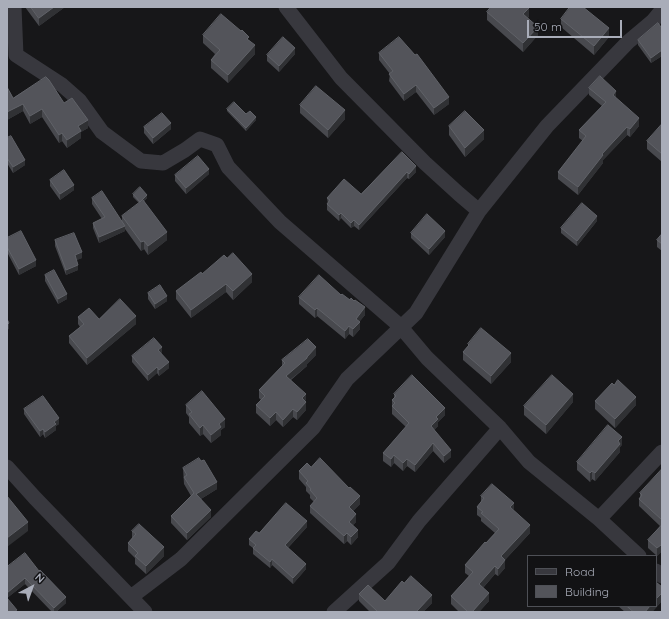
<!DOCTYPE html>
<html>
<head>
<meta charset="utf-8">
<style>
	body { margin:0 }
	#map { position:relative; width:669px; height:619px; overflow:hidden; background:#171719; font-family:Quicksand,sans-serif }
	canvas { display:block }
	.frame { position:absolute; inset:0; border:8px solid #a9adb9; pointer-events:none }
	.legend { position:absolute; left:527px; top:555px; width:130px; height:52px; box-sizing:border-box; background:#121214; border:1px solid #4e5056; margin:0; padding:5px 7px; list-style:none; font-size:12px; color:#a9adb9 }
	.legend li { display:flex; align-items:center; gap:8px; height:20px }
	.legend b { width:20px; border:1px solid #4e5056 }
	.north { position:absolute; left:12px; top:567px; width:40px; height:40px; -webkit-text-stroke:3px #121214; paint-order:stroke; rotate:41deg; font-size:11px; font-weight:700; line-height:16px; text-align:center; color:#a9adb9 }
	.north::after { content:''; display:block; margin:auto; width:14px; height:18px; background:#a9adb9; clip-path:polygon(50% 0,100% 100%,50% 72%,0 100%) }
	.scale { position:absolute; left:527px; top:20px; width:95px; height:18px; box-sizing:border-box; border:2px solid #a9adb9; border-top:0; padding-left:5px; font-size:12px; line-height:14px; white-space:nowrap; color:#a9adb9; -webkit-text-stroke:3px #121214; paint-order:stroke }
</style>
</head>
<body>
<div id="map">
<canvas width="669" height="619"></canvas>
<div class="frame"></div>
<ul class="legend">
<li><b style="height:5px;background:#38383e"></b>Road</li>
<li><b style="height:11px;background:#53545a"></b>Building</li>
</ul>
<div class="north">N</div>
<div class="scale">50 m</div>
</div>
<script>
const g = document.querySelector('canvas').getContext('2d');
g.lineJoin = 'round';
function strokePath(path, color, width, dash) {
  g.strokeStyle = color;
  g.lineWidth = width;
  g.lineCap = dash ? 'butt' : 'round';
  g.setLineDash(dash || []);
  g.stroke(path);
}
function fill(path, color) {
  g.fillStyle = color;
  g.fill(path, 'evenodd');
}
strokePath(new Path2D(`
	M14 7 16 55 62 85 79 100 102 132 141 161 163 163 185 150 200 139 217 145 228 167 280 222 400 326 427 358 500 428 529 462 599 519 639 556
	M286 7 341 78 425 163 459 194 479 211
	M7 467 35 498 145 612
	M599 519 662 452
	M656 571 662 576
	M131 597 181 559 313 428 347 379 416 313 479 211 547 126 628 42 653 21 662 10
	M334 612 388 563 419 521 500 428`), '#38383e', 15);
fill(new Path2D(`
	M25 7H65L39 26Z
	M487 12 529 16 528 18 538 35 523 52 487 20Z
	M561 19 609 37 594 55 561 27Z
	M662 26V56L651 63 638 45V40Z
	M203 35 249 40 255 54 228 83 211 68V60L215 54 203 43Z
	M379 53 449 104 434 115 416 92 404 101 389 81 390 74 379 60Z
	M295 54 279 72 267 61V55Z
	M7 87 13 98 64 103 88 128 81 132V138L67 148 62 141 59 143 42 117 30 124 23 111 7 120Z
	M589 88 616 98 639 126 630 137 627 135 603 160V163L578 195 558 179V172L583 141 579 138V130L602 106 589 95Z
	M300 105 345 119 328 138 300 113Z
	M227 109 246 114 256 120 246 131 227 111Z
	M662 124V162L647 149V141Z
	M449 126 484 139 465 157 449 135Z
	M144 127 171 129 153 144 144 133Z
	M7 138 25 165 13 173 7 163Z
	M402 152 416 172 409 179 407 178 359 230 354 226 351 228 341 218 339 221 327 210V204H328L327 198 361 194Z
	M209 174 186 194 175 181V175Z
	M50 180 74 190 60 200 50 186Z
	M133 194 147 198 144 201 167 240 148 255 144 249 141 251 125 229V231L99 243 93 228V223L102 219 92 204V198L122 221V216L139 203 133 197Z
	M597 221 577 246 561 233V228Z
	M411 233 445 237 429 255 411 238Z
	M662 234V251L657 247V240Z
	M7 238 36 266 19 275 7 252Z
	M55 240 82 258 76 260 78 270 66 275 55 246Z
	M202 274 252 282 233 300 226 292 191 318 176 299V291Z
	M45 275 67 299 58 304 45 281Z
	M148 293 167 301 155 309 148 299Z
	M299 297 365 315 359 322 360 329 353 337 349 334 345 339 317 316 315 318 299 304Z
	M78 317 99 319 136 324 87 365 69 343V336L80 327 78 324Z
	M468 344 511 362 491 384 463 360V352L468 346Z
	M162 352 161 353 169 368 159 376 157 373 148 381 132 362V356Z
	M316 355 307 364V366L291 380 306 402V410L297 420 293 417 283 427 276 420 270 426 256 413V405L261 400 259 398V390L282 366V360Z
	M394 394 445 415 438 422V426L434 430 451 457 444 463 433 451 415 472 407 466 403 471 394 463 391 467 383 461V453L406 427 392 414V400L394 398Z
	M595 401 636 405 615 428 595 409Z
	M573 402 546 434 524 415V406Z
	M186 405 225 427 221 430V435L211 443 203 434 200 436 189 423V417L186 413Z
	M24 409 59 424 56 426V430L45 438 43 434 40 437 24 414Z
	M622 445 620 447V452L595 481 592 479 590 482 577 470V462Z
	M311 467 360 504 353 511 356 522 353 525 358 537 351 545 347 541 344 544 310 513V506L314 502 310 498V495L306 491V487L299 479V471Z
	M183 468 217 489 201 499 211 517 187 540 171 523V516L191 496 184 484Z
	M662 469V554L661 552 657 556 648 548V540L660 526 639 506V499L640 497V493Z
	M481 496 514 511 530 533 505 560V568L498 576 495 574 483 588 489 601 479 612H459L451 604V596L469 576 465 573V565L495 533 481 521V518L477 515V507L481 502Z
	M307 527 288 548 306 569 293 584 272 565 270 568 253 554V548L249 545V539L259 533Z
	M132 531 164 556 146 574 135 564V558L128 551V543L132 538Z
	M7 567 66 603 56 612H52L25 584 7 598 17 612H7Z
	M359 594 385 601 432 603 423 612H370L359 601Z
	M662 601 652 612H625L618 606H656Z`), '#48494e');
fill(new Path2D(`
	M54 7H65L39 26V18Z
	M529 8V16L523 23V14Z
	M538 27V35L523 52V43Z
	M609 28V37L594 55V46Z
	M255 45V54L228 83V75Z
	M295 48V54L279 72V66Z
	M662 50V56L651 63V58Z
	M416 85V92L404 101V94Z
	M616 91V99L613 95Z
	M449 97V104L434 115V108Z
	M23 104V111L7 120V112Z
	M42 109V117L30 124V116Z
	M345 110V119L328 138V130Z
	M256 117V120L246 131V128Z
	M639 118V126L630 137V129Z
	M88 120V128L81 132V138L67 148V140L78 126Z
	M171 123V129L153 144V138Z
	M627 127V135L603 160V163L578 195V187L602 154Z
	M484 130V139L465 157V148Z
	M62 133V141L59 143V135Z
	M25 160V165L13 173V167Z
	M416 166V172L409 179V174Z
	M209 169V174L186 194V188Z
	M407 172V178L359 230V225Z
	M74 185V190L60 200V194Z
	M147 195V198L140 204V202Z
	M341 213V218L339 221V215Z
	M597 216V221L577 246V241Z
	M354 220V226L351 228V223Z
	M125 226V231L99 243V237Z
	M445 231V237L429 255V249Z
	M167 232V240L148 255V246Z
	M144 241V249L141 251V242Z
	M82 252V258L75 261V255Z
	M36 260V266L19 275V269Z
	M78 265V270L66 275V270Z
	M252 274V282L233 300V291Z
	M226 284V292L191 318V310Z
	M67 294V299L58 304V299Z
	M167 296V301L155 309V304Z
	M365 307V315L356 326V319Z
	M317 308V316L315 318V310Z
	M136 316V324L87 365V358Z
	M360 322V329L353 337V329Z
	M9 323V329L7 330V325Z
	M349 326V334L345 339V331Z
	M162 347V352L158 355V350Z
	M316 347V355L307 364V366L286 383V376Z
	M511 353V362L491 384V376Z
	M169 362V368L159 376V370Z
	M157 367V373L148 381V375Z
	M306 394V401L302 398Z
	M573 394V402L546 434V425Z
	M636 397V405L615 428V419Z
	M306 402V410L297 420V412Z
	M445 408V415L438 422V426L431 433V426L436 417Z
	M293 409V417L283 427V420Z
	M276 412V420L270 426V418Z
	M59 418V424L56 426V430L45 438V432L54 422Z
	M225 419V427L221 430V435L211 443V435L219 424Z
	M203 425V434L200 436V428Z
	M43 429V434L40 437V431Z
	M622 437V445L620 447V452L595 481V473Z
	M433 443V451L415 472V465Z
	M451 450V457L444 463V456Z
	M394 455V463L391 467V459Z
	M407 459V466L403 471V463Z
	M592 471V479L590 482V473Z
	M217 482V489L196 502V494Z
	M360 496V504L349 515V507Z
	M514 503V510L510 507Z
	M211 510V517L187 540V533Z
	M356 514V522L349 529V522Z
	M307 521V527L285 551V545Z
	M28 522V531L7 547V538Z
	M530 525V533L501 564V556Z
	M358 530V537L351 545V537Z
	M347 533V541L344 544V536Z
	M661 545V552L657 556V548Z
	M164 547V556L146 574V566Z
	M272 559V565L270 568V562Z
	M505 560V568L498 576V569Z
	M306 564V569L293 584V578Z
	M495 566V574L479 592V584Z
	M25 578V584L7 598V593Z
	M489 593V601L479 612H472Z
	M662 593V601L652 612H645L650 606H656V599Z
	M432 595V603L423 612H416Z
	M66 597V603L56 612H54V608Z`), '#303134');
const building = new Path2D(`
	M31 7H54L39 18Z
	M491 7H528L529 8 523 14 538 27 523 43 487 12Z
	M570 7H583L609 28 594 46 561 19Z
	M221 14 241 31 242 30 249 37 247 39 255 45 228 75 211 60 220 50 203 35Z
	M658 23 661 27 662 26V50L651 58 638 40Z
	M283 37 295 48 279 66 267 55Z
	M399 37 415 55 417 54 449 97 434 108 416 85 404 94 389 74 393 71 379 53Z
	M600 76 616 91 613 95 639 118 630 129 627 127 602 154 603 155 578 187 558 172 586 136 579 130 606 102 589 88Z
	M46 77 49 80 64 103 72 98 88 120 78 126 81 131 67 140 62 133 59 135 42 109 30 116 23 104 7 112V87L13 98Z
	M316 86 345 110 328 130 300 105Z
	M234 102 246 114 250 111 256 117 246 128 227 109Z
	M465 111 484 130 465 148 449 126Z
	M162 113 171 123 153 138 144 127Z
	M662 124V154L647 141Z
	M11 136 25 160 13 167 7 158V138Z
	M402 152 416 166 409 174 407 172 359 225 354 220 351 223 341 213 339 215 327 204 330 200 327 198 344 179 361 194Z
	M198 156 209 169 186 188 175 175Z
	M64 170 74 185 60 194 50 180Z
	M140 187 147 195 140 202 133 194Z
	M102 191 125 226 99 237 93 223 105 217 92 198Z
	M143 200 167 232 148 246 144 241 141 242 122 216Z
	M582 203 597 216 577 241 561 228Z
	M427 214 445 231 429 249 411 233Z
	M21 231 36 260 19 269 7 247V238Z
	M74 233 82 252 75 255 78 265 66 270 55 240Z
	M662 234V244L657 240Z
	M233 253 252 274 233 291 226 284 191 310 176 291 201 272 202 274 224 255 227 258Z
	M54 270 67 294 58 299 45 275Z
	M319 275 341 295 342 294 350 300 351 298 354 301 355 300 365 307 356 319 360 322 353 329 349 326 345 331 317 308 315 310 299 297Z
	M160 285 167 296 155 304 148 293Z
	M120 299 136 316 87 358 69 336 84 324 78 317 89 308 99 319Z
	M7 319 9 323 7 325Z
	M481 328 511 353 491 376 463 352 469 345 468 344Z
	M154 338 162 347 158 350 169 362 159 370 157 367 148 375 132 356Z
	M308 339 316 347 307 357V358L286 376 306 394 302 398 306 402 297 412 293 409 283 420 276 412 270 418 256 405 265 396 259 390 285 363 282 360Z
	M412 375 445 408 436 417 438 419 431 426 451 450 444 456 433 443 415 465 407 459 403 463 394 455 391 459 383 453 409 423 392 406 395 403 392 400 396 396 394 394Z
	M552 375 573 394 546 425 524 406Z
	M618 380 636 397 615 419 595 401 612 383 614 385Z
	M202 391 225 419 219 424 221 427 211 435 203 425 200 428 189 414 192 412 186 405Z
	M43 396 59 418 54 422 56 424 45 432 43 429 40 431 24 409Z
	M608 425 622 437 618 441 620 444 595 473 592 471 590 473 577 462Z
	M199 458 201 461 204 460 217 482 196 494 211 510 187 533 171 516 194 493 184 477 187 475 183 468Z
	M320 458 349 488 350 487 360 496 349 507 356 514 349 522 358 530 351 537 347 533 344 536 310 506 317 498 310 490 311 489 306 483 308 481 299 471 307 463 311 467Z
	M662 469V520L639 499 642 495 640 493Z
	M492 484 514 503 510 507 530 525 501 556 505 560 498 569 495 566 479 584 489 593 472 612H468L451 596 473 572 465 565 485 542 486 543 499 529 481 513 483 512 477 507 484 498 481 496Z
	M7 496 28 522 7 538Z
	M286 503 307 521 285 545 306 564 293 578 272 559 270 562 253 548 256 545 249 539 256 531 259 533Z
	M139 524 164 547 146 566 135 556 138 553 128 543 136 534 132 531Z
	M662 525V546L661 545 657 548 648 540Z
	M25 553 39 571 40 570 66 597 54 608 25 578 7 593V567Z
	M411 576 432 595 416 612H378L359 594 368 585 385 601 402 581 404 583Z
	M656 582 662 587V593L656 599Z
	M7 598 17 610 14 612H7Z
	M627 606H650L645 612H634Z`);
fill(building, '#53545a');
strokePath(building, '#606268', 1);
</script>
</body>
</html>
